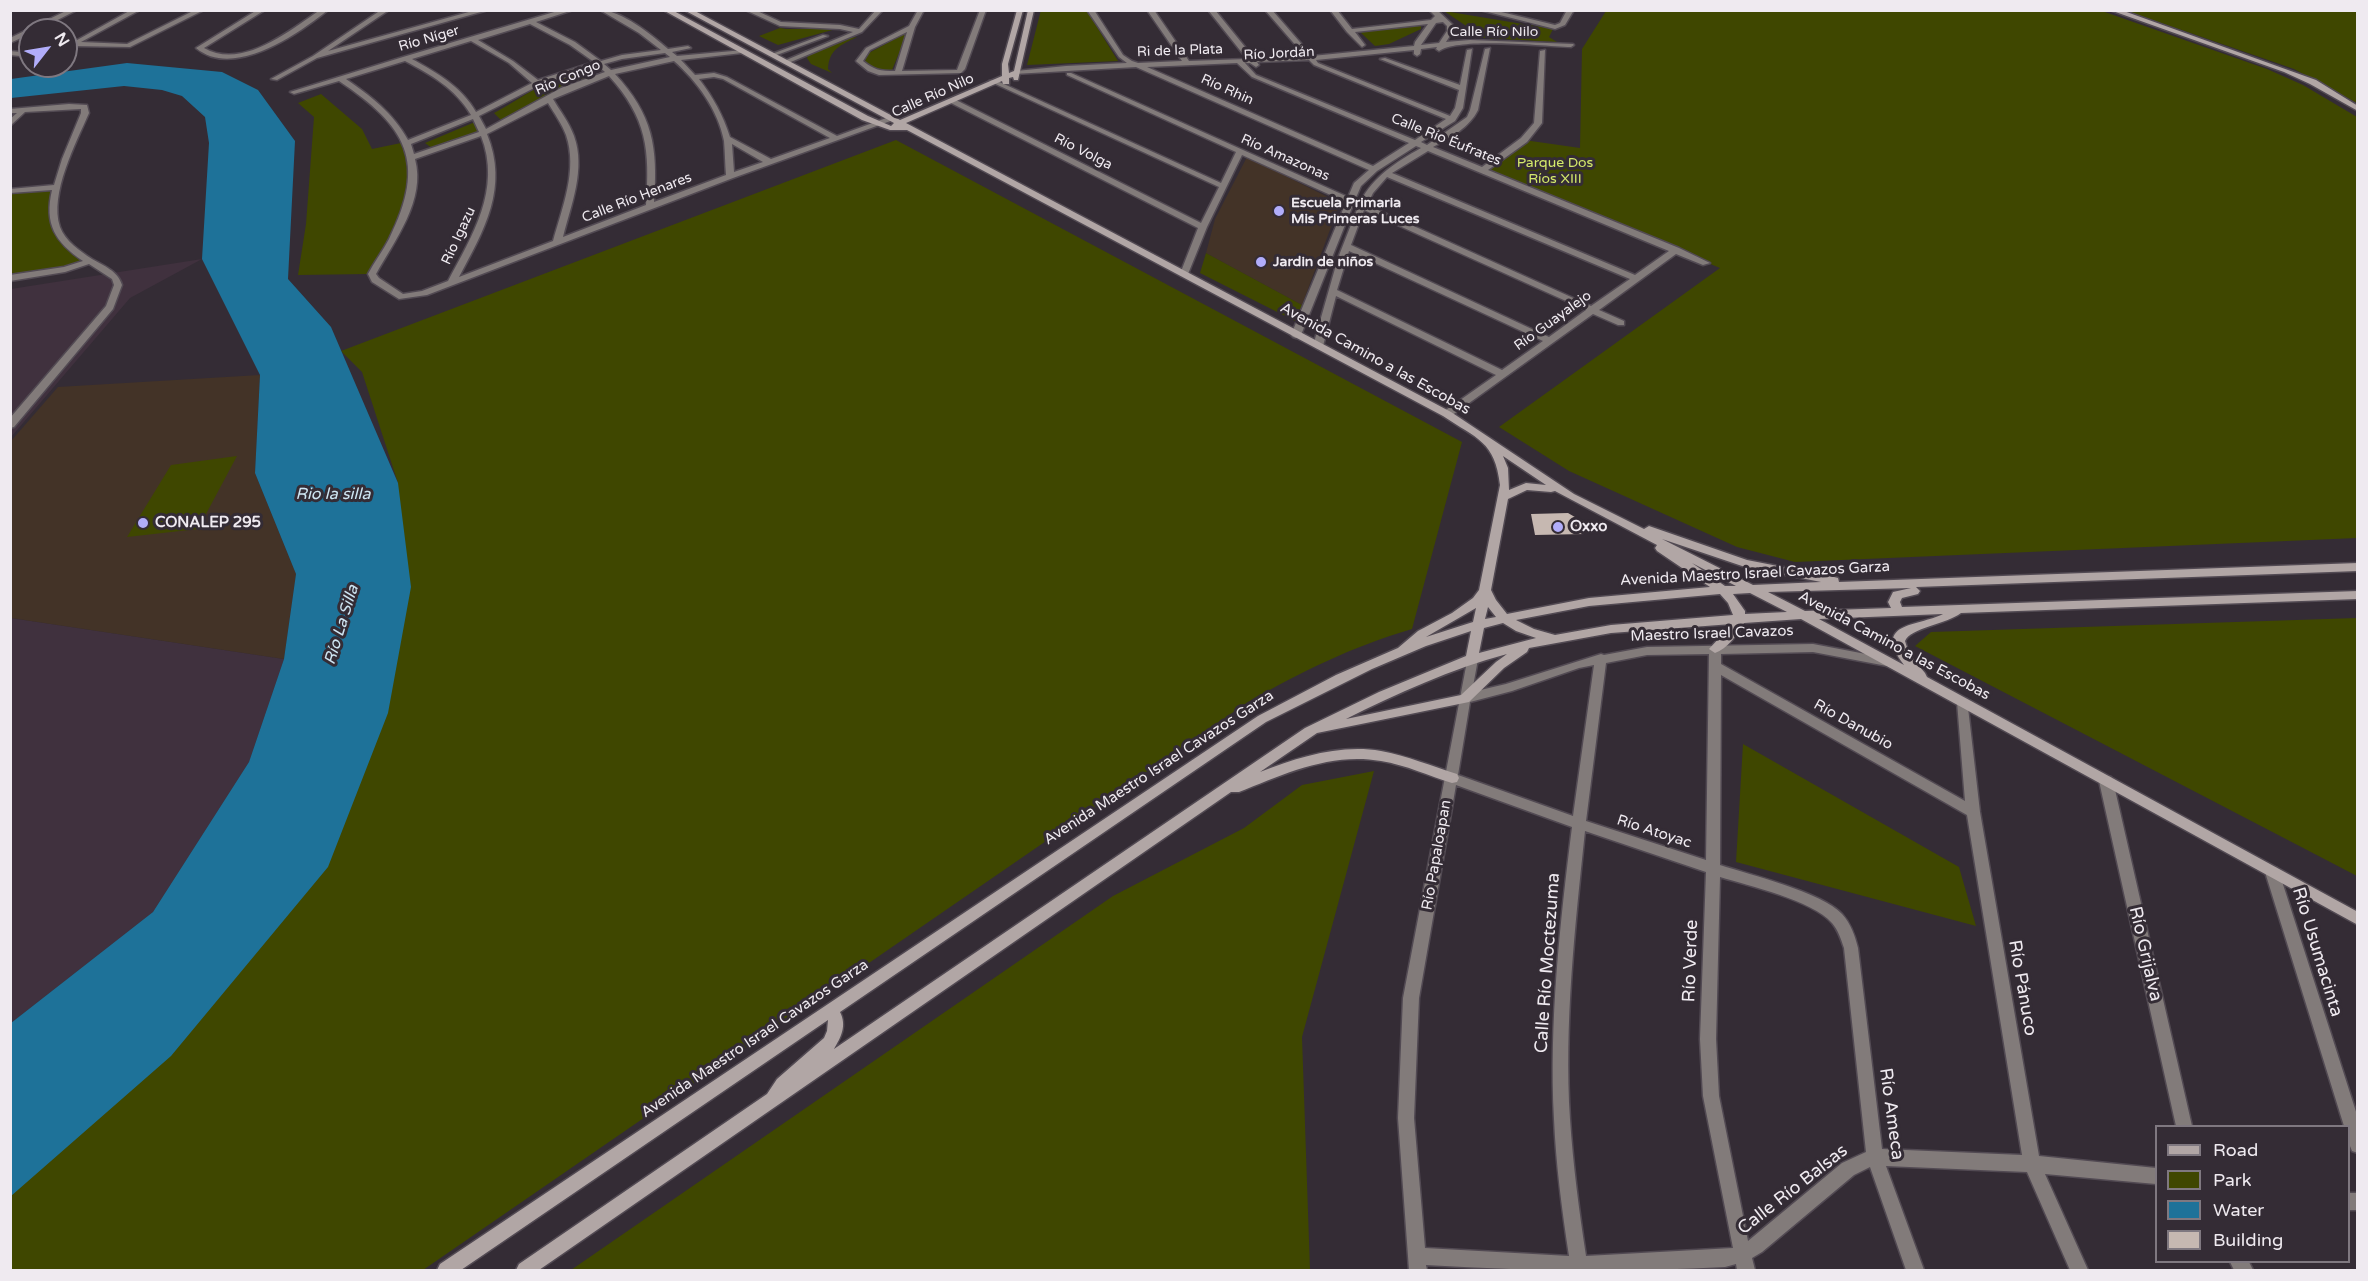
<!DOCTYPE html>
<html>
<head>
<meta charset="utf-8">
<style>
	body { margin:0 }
	#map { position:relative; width:2368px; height:1281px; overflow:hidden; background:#342c35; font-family:"Varela Round",sans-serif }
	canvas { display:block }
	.frame { position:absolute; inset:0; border:12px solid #efeaf0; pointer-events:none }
	.legend { position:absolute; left:2155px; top:1125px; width:195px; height:138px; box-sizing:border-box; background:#342c35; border:2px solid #7f7880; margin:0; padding:8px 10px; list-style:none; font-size:18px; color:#efeaf0 }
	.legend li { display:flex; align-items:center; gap:12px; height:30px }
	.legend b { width:30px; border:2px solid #7f7880 }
	.north { position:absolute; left:18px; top:18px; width:60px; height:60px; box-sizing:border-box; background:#342c35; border:2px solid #7f7880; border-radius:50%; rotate:59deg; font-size:16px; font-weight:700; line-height:24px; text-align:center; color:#efeaf0 }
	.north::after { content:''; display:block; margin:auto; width:21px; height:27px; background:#b1adfa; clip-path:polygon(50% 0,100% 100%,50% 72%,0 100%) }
</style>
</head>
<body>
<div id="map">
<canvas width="2368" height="1281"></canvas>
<div class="frame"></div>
<ul class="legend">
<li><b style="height:8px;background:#b1a6a5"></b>Road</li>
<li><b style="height:16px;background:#3f4700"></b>Park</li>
<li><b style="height:16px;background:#1e7299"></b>Water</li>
<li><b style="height:16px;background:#c6b8b1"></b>Building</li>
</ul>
<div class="north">N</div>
</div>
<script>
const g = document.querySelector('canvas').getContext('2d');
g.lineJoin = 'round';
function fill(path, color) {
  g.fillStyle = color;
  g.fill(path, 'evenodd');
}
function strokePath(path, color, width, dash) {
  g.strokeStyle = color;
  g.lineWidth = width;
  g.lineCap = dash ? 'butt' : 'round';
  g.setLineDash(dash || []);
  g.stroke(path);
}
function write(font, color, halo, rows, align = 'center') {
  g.font = font + ' "Varela Round",sans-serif';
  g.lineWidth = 6;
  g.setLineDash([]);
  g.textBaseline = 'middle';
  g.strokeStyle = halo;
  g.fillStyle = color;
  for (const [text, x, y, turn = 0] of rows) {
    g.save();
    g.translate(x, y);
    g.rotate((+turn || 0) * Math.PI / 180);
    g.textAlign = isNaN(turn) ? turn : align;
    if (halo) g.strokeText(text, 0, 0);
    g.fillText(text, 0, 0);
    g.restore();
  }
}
fill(new Path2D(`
	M202 259 130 298 11 437V289Z
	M11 618 284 659 249 762 153 912 11 1023Z`), '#40313e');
fill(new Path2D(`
	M1247 157 1340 203 1302 305 1206 253 1215 219Z
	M260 375 255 473 296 574 284 659 11 618V441L58 387Z`), '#433327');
fill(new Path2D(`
	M1041 10 1087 11 1118 61 1027 65Z
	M1444 11 1553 29 1549 37 1557 42 1484 38Z
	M1606 11H2102L2267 69 2303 85 2357 117V538L1795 562 1737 547 1569 471 1499 427 1720 268 1483 170 1524 140 1580 148 1582 49Z
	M2127 11H2357V103L2294 69Z
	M1421 25V29L1389 44 1375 46 1360 32Z
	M780 28 786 29H836L778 45 759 36Z
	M904 34 906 36 892 70H878L865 62 867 54Z
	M857 37C841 45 829 49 828 69L832 73 811 64 807 58 809 54 850 38Z
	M600 66 602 70 501 120 494 113C526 96 562 67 600 66Z
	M321 94 362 129 372 149 401 143C420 192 392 232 368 274L298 275 306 224 314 117 298 103Z
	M475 122 481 131 432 148 425 143Z
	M896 140 1462 442 1412 629C1351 647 1303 671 1248 702L423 1270H11V1128L202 971 398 483 362 372 341 351Z
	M56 187 54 226 88 262 74 267 11 278 10 191Z
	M1206 253 1302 305 1295 321 1200 273Z
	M237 456 198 529 127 537 171 465Z
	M2357 618V876L1915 646 1931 632Z
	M1743 744 1959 867 1976 926 1736 862Z
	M1374 771 1302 1037 1310 1270H571L1113 896 1244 828 1302 785Z`), '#3f4700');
fill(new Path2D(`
	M127 63 222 72 258 90 295 141 288 279 331 327 398 483 411 587 388 713 328 867 171 1056 11 1196V1023L153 912 249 762 284 659 296 574 255 473 260 375 202 259 209 143 205 117 182 96 162 90 124 86 11 98V79Z`), '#1e7299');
fill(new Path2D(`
	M1568 513 1580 520 1585 534 1535 535 1531 514Z`), '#c6b8b1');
const street = new Path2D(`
	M68 10H77L38 30H30V34L10 43V38Z
	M131 10H140L81 42 127 44 195 10H204L130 47 73 46 70 44Z
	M257 10H265L204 48C242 70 289 31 320 10H328C297 35 233 79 196 48Z
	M381 10H389L328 51 476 10H488L317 58 277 80 271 79 313 56Z
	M561 10H573L536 22 575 42 601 61 622 55 661 50 639 33 600 10C621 10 652 35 668 49L688 46 691 48 672 52 677 56 744 50 745 51 742 53 681 60 695 75 714 73 727 77 837 136 889 117 896 119 733 178 427 295 399 299 372 282 368 274C374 262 383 251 389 239 428 161 406 126 339 81L294 94 290 92 403 57ZM530 24 570 45 594 62 538 80 513 61 478 40ZM471 41 509 63 532 83 476 112C461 86 437 73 412 59ZM665 53 670 57 611 70 604 64 622 59ZM405 61C431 75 455 88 471 115L408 140C393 113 371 96 346 79ZM674 61C697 81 718 110 724 141 725 152 725 164 726 175L654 202C658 147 653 115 615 74ZM598 66 605 72 561 88 486 129 479 116 540 85ZM609 76C647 118 650 150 646 205L563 237C571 205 586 169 574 136 569 122 560 111 553 99ZM714 77 723 79 830 138 771 159 730 137C723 115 713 97 699 79ZM548 103C554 113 562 124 566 135 578 170 562 208 553 241L459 277C484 230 509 188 487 134ZM473 119 479 132 414 154 411 144ZM481 136C502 189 472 236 448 281L422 291 403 294 379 278 376 274C395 240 426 200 415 159ZM732 144 763 162 734 172Z
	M745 10H755L781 22 840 25 859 29 876 10H883L862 32 786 64 784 63V61L853 32 840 29 780 26Z
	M918 10H924L915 27 902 71 957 70 980 10H986L965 69 961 73 879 75 868 71 857 62 856 61 866 48 909 26ZM907 32 895 71C880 71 874 70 863 61L870 50Z
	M1087 10H1094L1123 55 1132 61 1138 63 1182 61 1147 10H1154L1189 61 1247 59 1208 10H1215L1254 58 1305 56 1265 10H1272L1312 56 1414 46 1415 42 1428 24 1355 32 1365 45 1362 47 1347 32 1330 10H1337L1352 29 1431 20 1435 16 1429 10H1437L1453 25V31L1446 42 1470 40 1573 44 1574 45 1571 47C1542 46 1459 37 1439 51L1436 49 1437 47 1421 49 1420 54 1417 56 1414 54V50L1316 60 1318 63 1450 116 1455 108 1459 90 1380 59 1385 58 1460 85 1467 50 1472 49 1463 108 1455 121 1421 142 1427 145 1467 117 1470 110 1485 49 1490 48 1478 110C1469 128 1450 138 1433 147L1482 167 1521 138 1534 123 1540 51 1545 50 1542 123 1527 142 1488 170 1679 248 1710 263 1703 265 1676 254 1599 310 1624 321V325H1618L1593 314 1451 416H1443V412L1496 375 1336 296 1323 346 1318 349 1313 346 1338 258 1358 207 1353 205 1301 335 1296 338 1293 337 1291 335 1346 202 1242 155 1207 227 1188 274 1181 276 1180 274 1198 228 947 101 954 99 1201 223 1219 187 989 81 995 80 1221 183 1236 152 1067 75V73H1071L1348 197 1354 183 1369 170 1136 67 1014 74 1013 73 1016 71 1066 66 1127 63 1119 57ZM1443 22 1447 26V31L1439 43 1421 45 1436 23ZM1309 60 1314 65 1446 119 1415 140 1256 75 1245 63H1250L1256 67 1259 65 1257 62ZM1237 63 1252 77 1409 143 1373 166 1147 67ZM1416 146 1421 148C1396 162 1374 176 1360 202L1355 200 1361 186 1377 171ZM1428 151 1669 251 1635 275 1392 173ZM1387 177 1630 279 1591 306 1367 205 1373 193ZM1364 210 1586 310 1549 337 1351 245ZM1349 251 1543 341 1502 370 1337 290Z
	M1480 10H1493L1555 25 1560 23 1567 10H1574L1565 25 1555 29Z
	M823 35 828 36 774 56 769 55Z
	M10 51 30 53V57L10 55Z
	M69 104 87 105 89 113C76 143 49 194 60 227 65 241 80 251 92 259 104 266 118 271 122 285L113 309 14 427 10 428V418L106 306 114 285 112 279 89 264 65 272 10 281V275L64 267 83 261C55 242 44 224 52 190L10 193V189L54 185 62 159 81 113V109L25 112 10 126V119L17 113H10V109Z
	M1813 644 1887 658 1893 662 1887 666 1813 652 1721 654V664L1965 801 1957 702 1959 699H1967L1980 812 2039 1156 2156 1168V1184L2045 1174 2088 1270H2070L2027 1172 1886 1166 1924 1270H1906L1870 1167 1854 1175 1762 1252 1752 1258 1755 1270H1737L1736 1264 1725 1267C1625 1272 1526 1271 1426 1265L1427 1270H1409L1398 1118 1403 998 1468 656 1472 655 1478 659 1472 692 1506 684 1601 654 1604 655 1647 647ZM1709 654 1706 860 1586 821 1606 663 1647 655ZM1594 665 1573 816 1458 775 1470 702 1512 691 1579 668ZM1721 675 1967 815 2022 1155 1882 1149 1858 948C1855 936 1851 924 1842 914 1822 892 1750 875 1720 865ZM1456 785 1572 827C1560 923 1549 1022 1554 1119 1556 1165 1562 1210 1569 1256L1425 1248 1414 1118 1419 998ZM1585 831 1706 872 1700 1039 1703 1096 1733 1248 1586 1256C1579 1210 1573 1165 1570 1119 1564 1024 1575 926 1585 831ZM1720 877C1749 886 1812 900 1832 923 1838 930 1841 939 1844 948L1866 1152 1842 1163 1748 1241 1719 1096 1716 1039Z
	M2106 776 2111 777 2113 781 2192 1126H2176L2099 781 2101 777Z
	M2272 866 2277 868 2279 872 2358 1118V1153L2352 1151 2348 1141V1126H2344L2265 872 2267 868Z
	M2348 1193H2358V1210H2348Z
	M2230 1262H2249L2253 1270H2234Z`);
const secondary = new Path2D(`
	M663 10H672L868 116 891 126 894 123 684 10H693L900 120 1002 76V64L1017 10H1023L1008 64 1009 73 1014 71 1028 10H1034L1018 80H1014L1013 77 1009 78V84H1003L1002 81 906 123 1451 412 1574 494 1644 529 1649 526 1747 560 1834 577 1838 578 1839 582 2358 563V571L1916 587 1920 591 1918 594 1902 598 1900 602 1902 607 2358 591V599L1961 613C1947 624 1910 628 1905 641L1909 654 1925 673 1927 677 2358 912V925L1801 619 1744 623C1738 634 1727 649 1715 653L1709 649 1732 624 1611 633 1529 648 1527 652 1504 668 1469 702 1317 733 1260 772C1299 757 1340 744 1381 751 1407 756 1432 766 1457 774L1459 778 1457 782 1452 783C1429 776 1406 765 1381 761 1331 752 1284 774 1239 792H1231L539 1270H516L519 1264 767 1094 777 1079 824 1038 827 1031 828 1020 461 1270H437L440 1264 1258 716 1336 675 1398 648 1418 631 1452 613 1473 598 1479 590 1500 485C1495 441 1477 439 1443 416L907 130H890L862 120ZM1503 456 1546 485 1526 483 1509 490 1508 468ZM1527 490 1551 492 1555 491 1657 545 1655 548 1657 551 1710 587 1589 598 1507 614 1496 600 1491 590 1508 499ZM1662 539 1745 567 1821 582 1753 585ZM1692 563 1736 586H1725ZM1911 588 1893 592 1888 602 1891 608 1805 611 1768 592ZM1750 593 1787 612 1745 614V611L1733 594ZM1720 594 1728 603 1733 615 1611 625 1555 635 1534 629 1516 620 1589 606ZM1488 607 1496 617 1485 619ZM1476 608 1473 622 1426 637ZM1943 614C1917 627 1872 622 1904 665L1819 619ZM1503 623 1516 631 1536 638 1479 653 1484 628ZM1471 631 1466 656 1379 692 1305 728 834 1049C841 1037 847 1026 840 1012L1266 722 1372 669 1426 646ZM1507 654 1496 662 1461 695 1346 719C1398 693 1451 669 1507 654Z
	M2110 10H2121L2288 70 2316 80 2358 106V111L2310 84 2284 72Z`);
strokePath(street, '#524a53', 3);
strokePath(secondary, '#524a53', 3);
fill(street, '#827b7a');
fill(secondary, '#b1a6a5');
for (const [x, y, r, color] of [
	[1279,211,6,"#b1adfa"],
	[1261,262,6,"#b1adfa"],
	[143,523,6,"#b1adfa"],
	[1558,527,6,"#b1adfa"]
]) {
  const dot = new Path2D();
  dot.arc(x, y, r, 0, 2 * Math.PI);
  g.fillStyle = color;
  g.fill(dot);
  strokePath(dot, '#342c35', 2);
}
write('14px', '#efeaf0', '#342c35', [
	["Calle Río Nilo",1494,32],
	["Río Níger",429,39,-16],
	["Ri de la Plata",1180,51,-2],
	["Río Jordán",1279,54,-3],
	["Río Congo",568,78,-23],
	["Río Rhin",1227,90,24],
	["Calle Río Nilo",933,96,-24],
	["Calle Río Éufrates",1446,140,22],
	["Río Volga",1083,152,27],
	["Río Amazonas",1285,158,24],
	["Calle Río Henares",637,198,-21],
	["Río Igazu",459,236,-65],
	["Río Guayalejo",1553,321,-36]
]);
write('14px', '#d4e96b', '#342c35', [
	["Parque Dos",1555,163],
	["Ríos XIII",1555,179]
]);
write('bold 14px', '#efeaf0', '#342c35', [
	["Escuela Primaria",1291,203],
	["Mis Primeras Luces",1291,219],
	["Jardin de niños",1273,262]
], 'left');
write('15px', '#efeaf0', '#342c35', [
	["Avenida Camino a las Escobas",1375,359,29],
	["Avenida Maestro Israel Cavazos Garza",1755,574,-3],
	["Maestro Israel Cavazos",1712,634,-2],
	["Avenida Camino a las Escobas",1894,646,28],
	["Río Danubio",1853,725,29],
	["Avenida Maestro Israel Cavazos Garza",1159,768,-33],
	["Río Atoyac",1654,832,18],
	["Río Papaloapan",1437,855,-80],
	["Avenida Maestro Israel Cavazos Garza",755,1039,-34]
]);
write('bold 15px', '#efeaf0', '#342c35', [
	["CONALEP 295",155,523],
	["Oxxo",1570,527]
], 'left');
write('italic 16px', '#cfe6f3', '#342c35', [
	["Rio la silla",333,495],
	["Río La Silla",342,625,-73]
]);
write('18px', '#efeaf0', '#342c35', [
	["Río Usumacinta",2317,952,73],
	["Río Grijalva",2145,954,77],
	["Río Verde",1691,961,-88],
	["Calle Río Moctezuma",1548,963,-86],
	["Río Pánuco",2022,988,80],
	["Río Ameca",1891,1114,82],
	["Calle Río Balsas",1793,1190,-38]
]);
</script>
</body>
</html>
